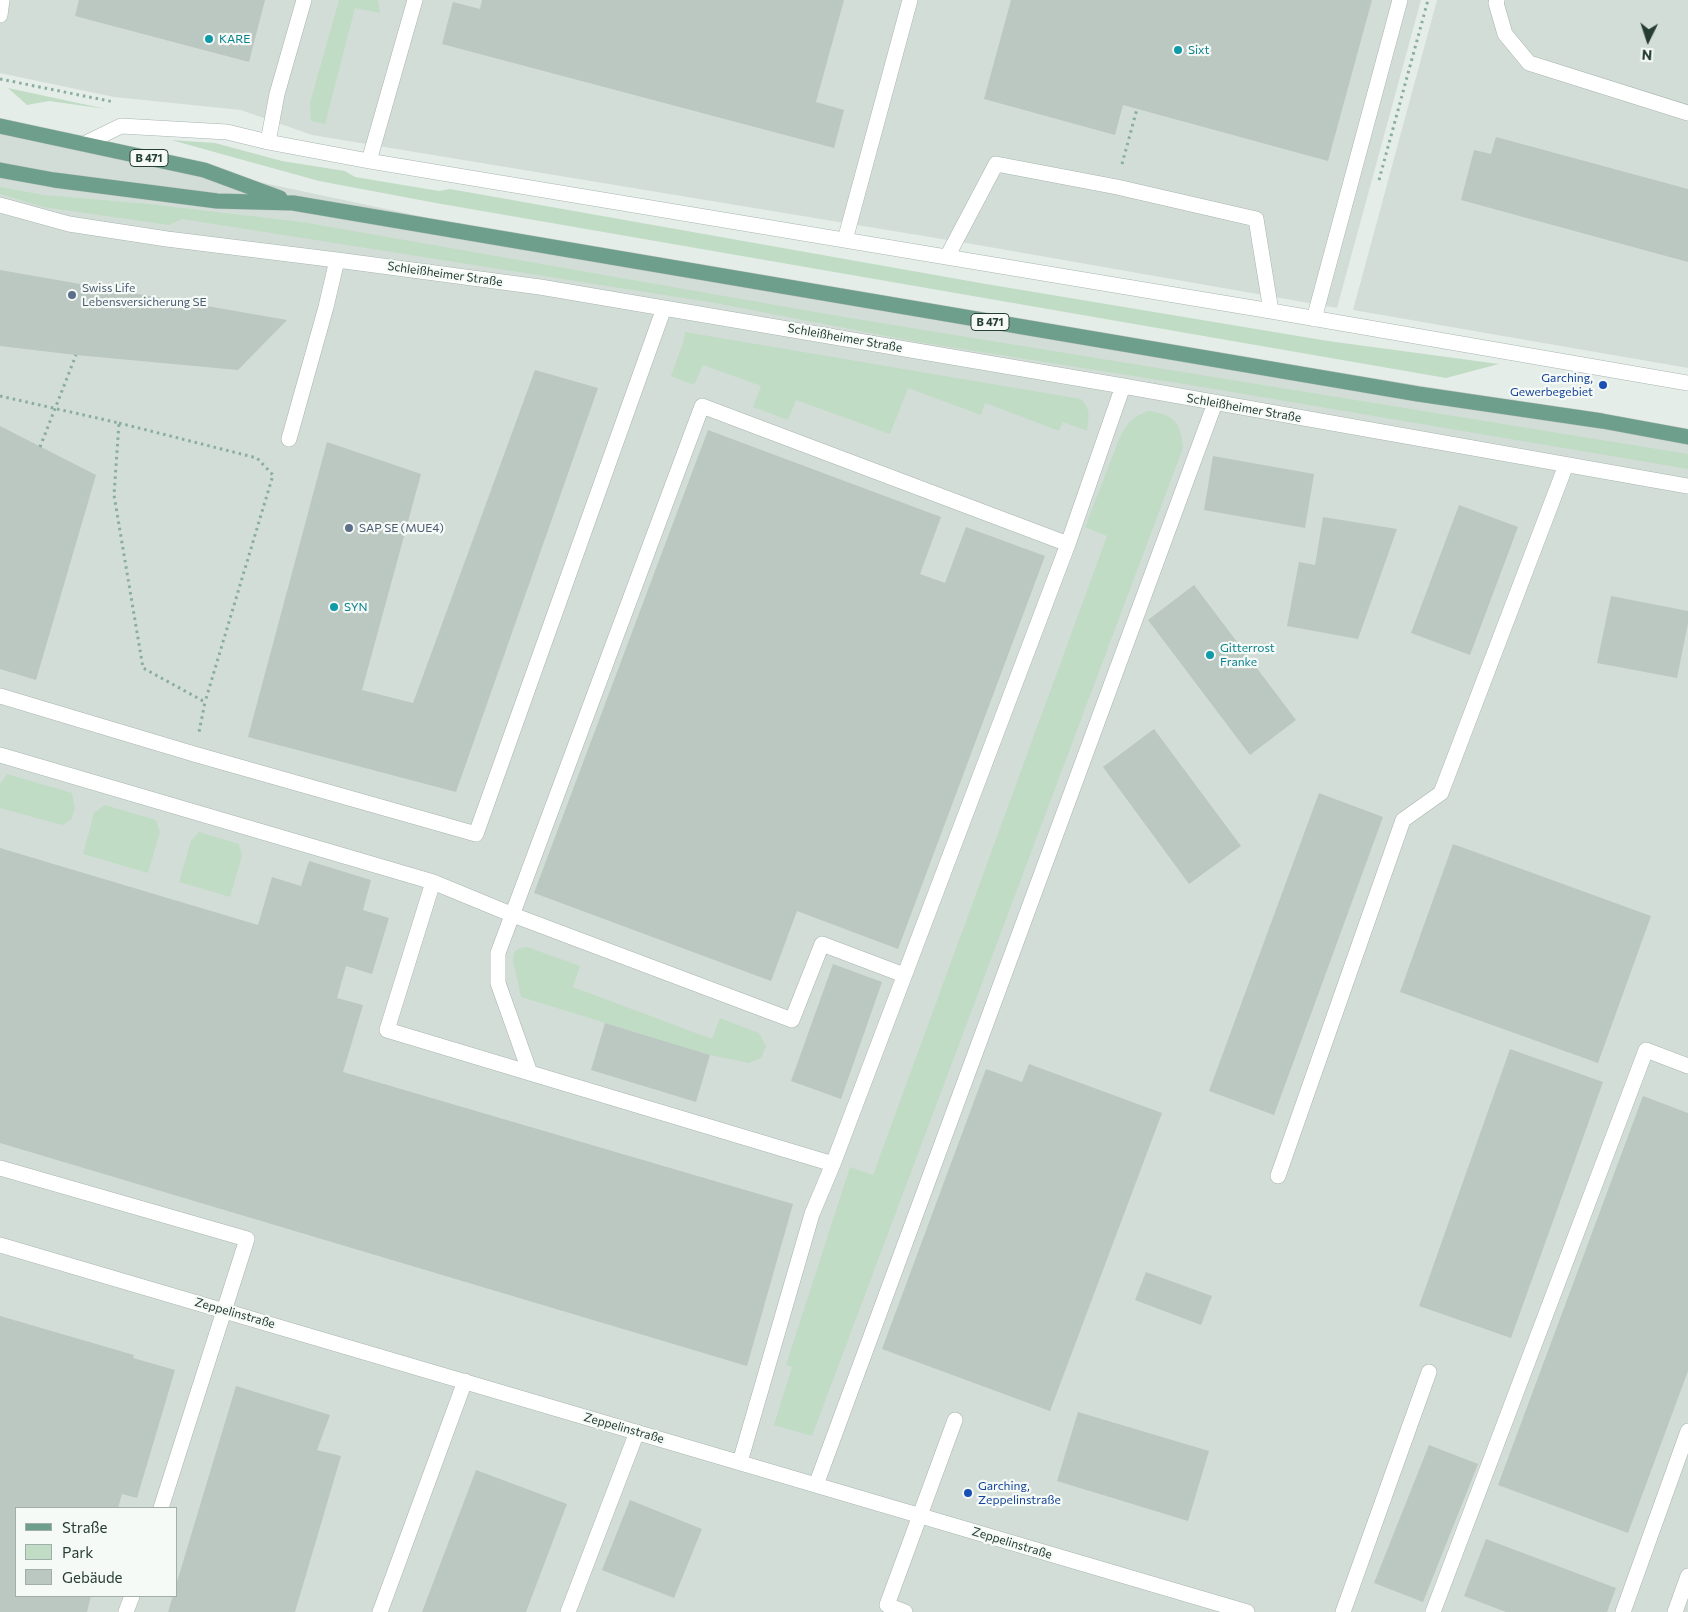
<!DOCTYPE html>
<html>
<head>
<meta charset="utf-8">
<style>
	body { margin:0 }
	#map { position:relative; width:1688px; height:1612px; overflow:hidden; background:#e5ede9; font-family:Commissioner,sans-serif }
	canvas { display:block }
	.legend { position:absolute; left:15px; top:1507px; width:162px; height:90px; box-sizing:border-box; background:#f5faf7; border:1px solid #a2aea9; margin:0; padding:6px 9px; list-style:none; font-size:15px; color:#263d34 }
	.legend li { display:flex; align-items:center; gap:10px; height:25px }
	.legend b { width:25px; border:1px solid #a2aea9 }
	.north { position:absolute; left:1623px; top:15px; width:50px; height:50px; -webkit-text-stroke:4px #f5faf7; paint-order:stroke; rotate:184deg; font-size:14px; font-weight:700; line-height:20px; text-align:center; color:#263d34 }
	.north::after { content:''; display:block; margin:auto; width:18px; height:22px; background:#263d34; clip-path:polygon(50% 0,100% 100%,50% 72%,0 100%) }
</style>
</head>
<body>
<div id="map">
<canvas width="1688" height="1612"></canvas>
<ul class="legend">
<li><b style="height:6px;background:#6e9e8c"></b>Straße</li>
<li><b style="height:14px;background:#c0dcc5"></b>Park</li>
<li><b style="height:14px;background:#bbc7c1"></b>Gebäude</li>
</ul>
<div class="north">N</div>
</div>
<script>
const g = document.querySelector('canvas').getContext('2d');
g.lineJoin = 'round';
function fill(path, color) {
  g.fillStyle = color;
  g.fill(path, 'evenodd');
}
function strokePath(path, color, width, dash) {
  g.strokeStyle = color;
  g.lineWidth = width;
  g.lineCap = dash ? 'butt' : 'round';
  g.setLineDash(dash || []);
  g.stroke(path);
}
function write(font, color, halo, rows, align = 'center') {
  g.font = font + ' Commissioner,sans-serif';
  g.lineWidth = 4.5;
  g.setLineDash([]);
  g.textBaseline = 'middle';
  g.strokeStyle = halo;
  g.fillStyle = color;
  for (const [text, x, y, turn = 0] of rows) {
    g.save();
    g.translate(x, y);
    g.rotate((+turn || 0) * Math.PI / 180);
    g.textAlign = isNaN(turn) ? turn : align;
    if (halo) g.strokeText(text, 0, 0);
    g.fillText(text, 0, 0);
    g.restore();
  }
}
fill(new Path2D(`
	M0 0H1421L1337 308 978 245 312 135 241 110 114 97 0 73Z
	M1437 0H1688V368L1353 310Z
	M0 127 697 275 1200 350 1688 429V1612H0ZM16 1508H176V1596H16Z`), '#d3ddd7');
fill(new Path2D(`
	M339 0H378L380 13 355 8 325 124 311 121 310 103Z
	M8 88 106 109 49 101 27 105Z
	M171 140 215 143 282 161 345 171 355 177 439 191 450 189 986 284 1328 341 1499 364 1446 378 436 203 319 181Z
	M0 187 44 195 149 204 302 222 844 317 1688 454V469L1196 386 912 341 715 303 182 219 169 225 43 207 0 194Z
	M685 332 1081 399C1091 410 1089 416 1087 431L1063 422 1059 431 985 403 981 415 908 388 890 434 796 400 788 420 753 407 761 386 703 365 694 385 671 376 684 340Z
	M1148 411C1174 414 1181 422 1183 448L812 1436 774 1425 792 1367 786 1365 850 1167 873 1175 1107 536 1085 527 1120 437C1128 422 1132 417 1148 411Z
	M7 774 72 793 75 808 71 820 62 825 0 808V784Z
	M105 805 156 820 160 832 148 873 83 854 94 813Z
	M199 832 239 844 242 856 230 897 179 882 191 841Z
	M527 947 580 966 573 987 712 1039 720 1018 759 1033 766 1046 761 1058 749 1063 710 1055 521 997 513 961 514 952 520 948Z`), '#c0dcc5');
fill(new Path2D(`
	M79 0H265L249 62 75 16Z
	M482 0H844L816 102 844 110 834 148 442 44 453 2 480 9Z
	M1011 0H1372L1328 161 1123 105 1115 135 984 99Z
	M1496 137 1688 189V262L1461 200 1474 150 1491 154Z
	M0 270 287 320 238 370 76 355 0 346Z
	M535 370 598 388 456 792 248 737 327 442 421 474 362 690 413 703Z
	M0 426 96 475 36 680 0 669Z
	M708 430 941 517 920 574 945 583 966 527 1045 556 898 949 797 911 771 981 534 893Z
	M1213 456 1314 474 1305 528 1204 510Z
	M1459 505 1518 527 1470 655 1411 633Z
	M1323 517 1397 529 1358 639 1287 626 1299 562 1315 565Z
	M1194 585 1296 720 1250 755 1148 620Z
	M1611 596 1688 611V623L1677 678 1597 663Z
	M1154 729 1241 846 1189 884 1103 767Z
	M1319 793 1383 817 1274 1115 1209 1091Z
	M1453 844 1651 916 1598 1063 1400 992Z
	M0 848 258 925 272 877 301 886 309 861 371 880 363 910 389 918 372 974 346 966 337 998 363 1005 343 1072 793 1204 747 1366 0 1143Z
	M833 964 882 982 841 1099 791 1081Z
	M605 1023 710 1055 696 1102 591 1070Z
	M1510 1049 1603 1082 1511 1338 1419 1306Z
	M1029 1064 1162 1113 1050 1411 882 1349 986 1069 1022 1082Z
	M1643 1096 1688 1113V1371L1628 1533 1498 1485Z
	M1146 1272 1212 1296 1201 1325 1135 1300Z
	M0 1316 134 1355 133 1358 175 1370 137 1498 122 1494 118 1508H16V1596H91L87 1612H0Z
	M236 1386 330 1415 317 1450 341 1456 295 1612H168L173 1596H176V1585Z
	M1078 1412 1209 1451 1188 1521 1057 1481Z
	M1429 1445 1478 1464 1423 1602 1374 1583Z
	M476 1470 567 1504 526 1612H422Z
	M630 1500 702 1529 674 1598 602 1570Z
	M1486 1539 1616 1588 1607 1612H1506L1464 1596Z`), '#bbc7c1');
const minor = new Path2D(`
	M1497 0 1496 3 1505 34 1529 63 1688 113
	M0 15 2 0
	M268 142 277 94 304 0
	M84 144 121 126 227 132 268 142 369 161 1271 311 1688 383
	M369 161 415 0
	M0 205 69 224 167 239 337 260 540 287 1123 386 1688 486
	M845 240 910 0
	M947 257 996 164 1117 187 1256 219 1271 311
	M1314 319 1400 0
	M289 439 326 307 337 260
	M0 696 194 754 476 834 664 308
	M0 755 433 882 513 915 792 1020 822 944 904 975
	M433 882 387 1030 833 1164 1068 544 1123 386
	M530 1073 498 983V953L702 406 1068 544
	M0 1168 247 1239 161 1508
	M1278 1176 1403 820 1441 793 1566 465
	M0 1245 1247 1612
	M740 1462 812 1214 833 1164
	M816 1485 1215 403
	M126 1612 132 1596
	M380 1612 465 1381
	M568 1612 637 1432
	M905 1612 887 1605 955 1420
	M1343 1612 1429 1372
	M1433 1612 1646 1050 1688 1066
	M1623 1612 1688 1431
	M1675 1612 1688 1576`);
const major = new Path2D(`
	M0 126 204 170 280 198
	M0 170 54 180 217 201 293 203 1418 394 1602 421 1688 437`);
strokePath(minor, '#a8b5af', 16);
strokePath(major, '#c2c9c6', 16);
strokePath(new Path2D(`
	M0 79 114 102
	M1122 164 1137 109
	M1379 180 1428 0
	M0 396 119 423 114 495 143 668 205 702 199 732
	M119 423 257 458 273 475 205 702`), '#89ad9e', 3, [2.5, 4]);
strokePath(minor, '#fff', 15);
strokePath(major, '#6e9e8c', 15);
strokePath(new Path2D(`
	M40 447 76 355`), '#89ad9e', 3, [2.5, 4]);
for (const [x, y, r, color] of [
	[209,39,5,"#0f9aa8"],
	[1178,50,5,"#0f9aa8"],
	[72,295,5,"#5c6f8a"],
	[1603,385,5,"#1a4fb4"],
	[349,528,5,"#5c6f8a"],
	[334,607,5,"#0f9aa8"],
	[1210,655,5,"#0f9aa8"],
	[968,1493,5,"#1a4fb4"]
]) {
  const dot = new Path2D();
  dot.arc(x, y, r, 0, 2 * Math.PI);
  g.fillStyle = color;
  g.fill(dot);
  strokePath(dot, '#f5faf7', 2);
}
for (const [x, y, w] of [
	[149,158,38],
	[990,322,38]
]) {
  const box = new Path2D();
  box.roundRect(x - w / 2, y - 8.5, w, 17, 4);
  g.fillStyle = '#f5faf7';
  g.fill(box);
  strokePath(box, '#263d34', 1);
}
write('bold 11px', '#263d34', null, [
	["B 471",149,158],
	["B 471",990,322]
]);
write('12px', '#0d838f', '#f5faf7', [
	["KARE",219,39],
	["Sixt",1188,50],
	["SYN",344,607],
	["Gitterrost",1220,648],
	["Franke",1220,662]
], 'left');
write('12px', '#263d34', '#f5faf7', [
	["Schleißheimer Straße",445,274,8],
	["Schleißheimer Straße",845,338,10],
	["Schleißheimer Straße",1244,408,10],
	["Zeppelinstraße",235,1313,16],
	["Zeppelinstraße",624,1428,16],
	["Zeppelinstraße",1012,1543,17]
]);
write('12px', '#4e5e75', '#f5faf7', [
	["Swiss Life",82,288],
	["Lebensversicherung SE",82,302],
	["SAP SE (MUE4)",359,528]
], 'left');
write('12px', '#164399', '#f5faf7', [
	["Garching,",1593,378],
	["Gewerbegebiet",1593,392],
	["Garching,",978,1486,"left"],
	["Zeppelinstraße",978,1500,"left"]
], 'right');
</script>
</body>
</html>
